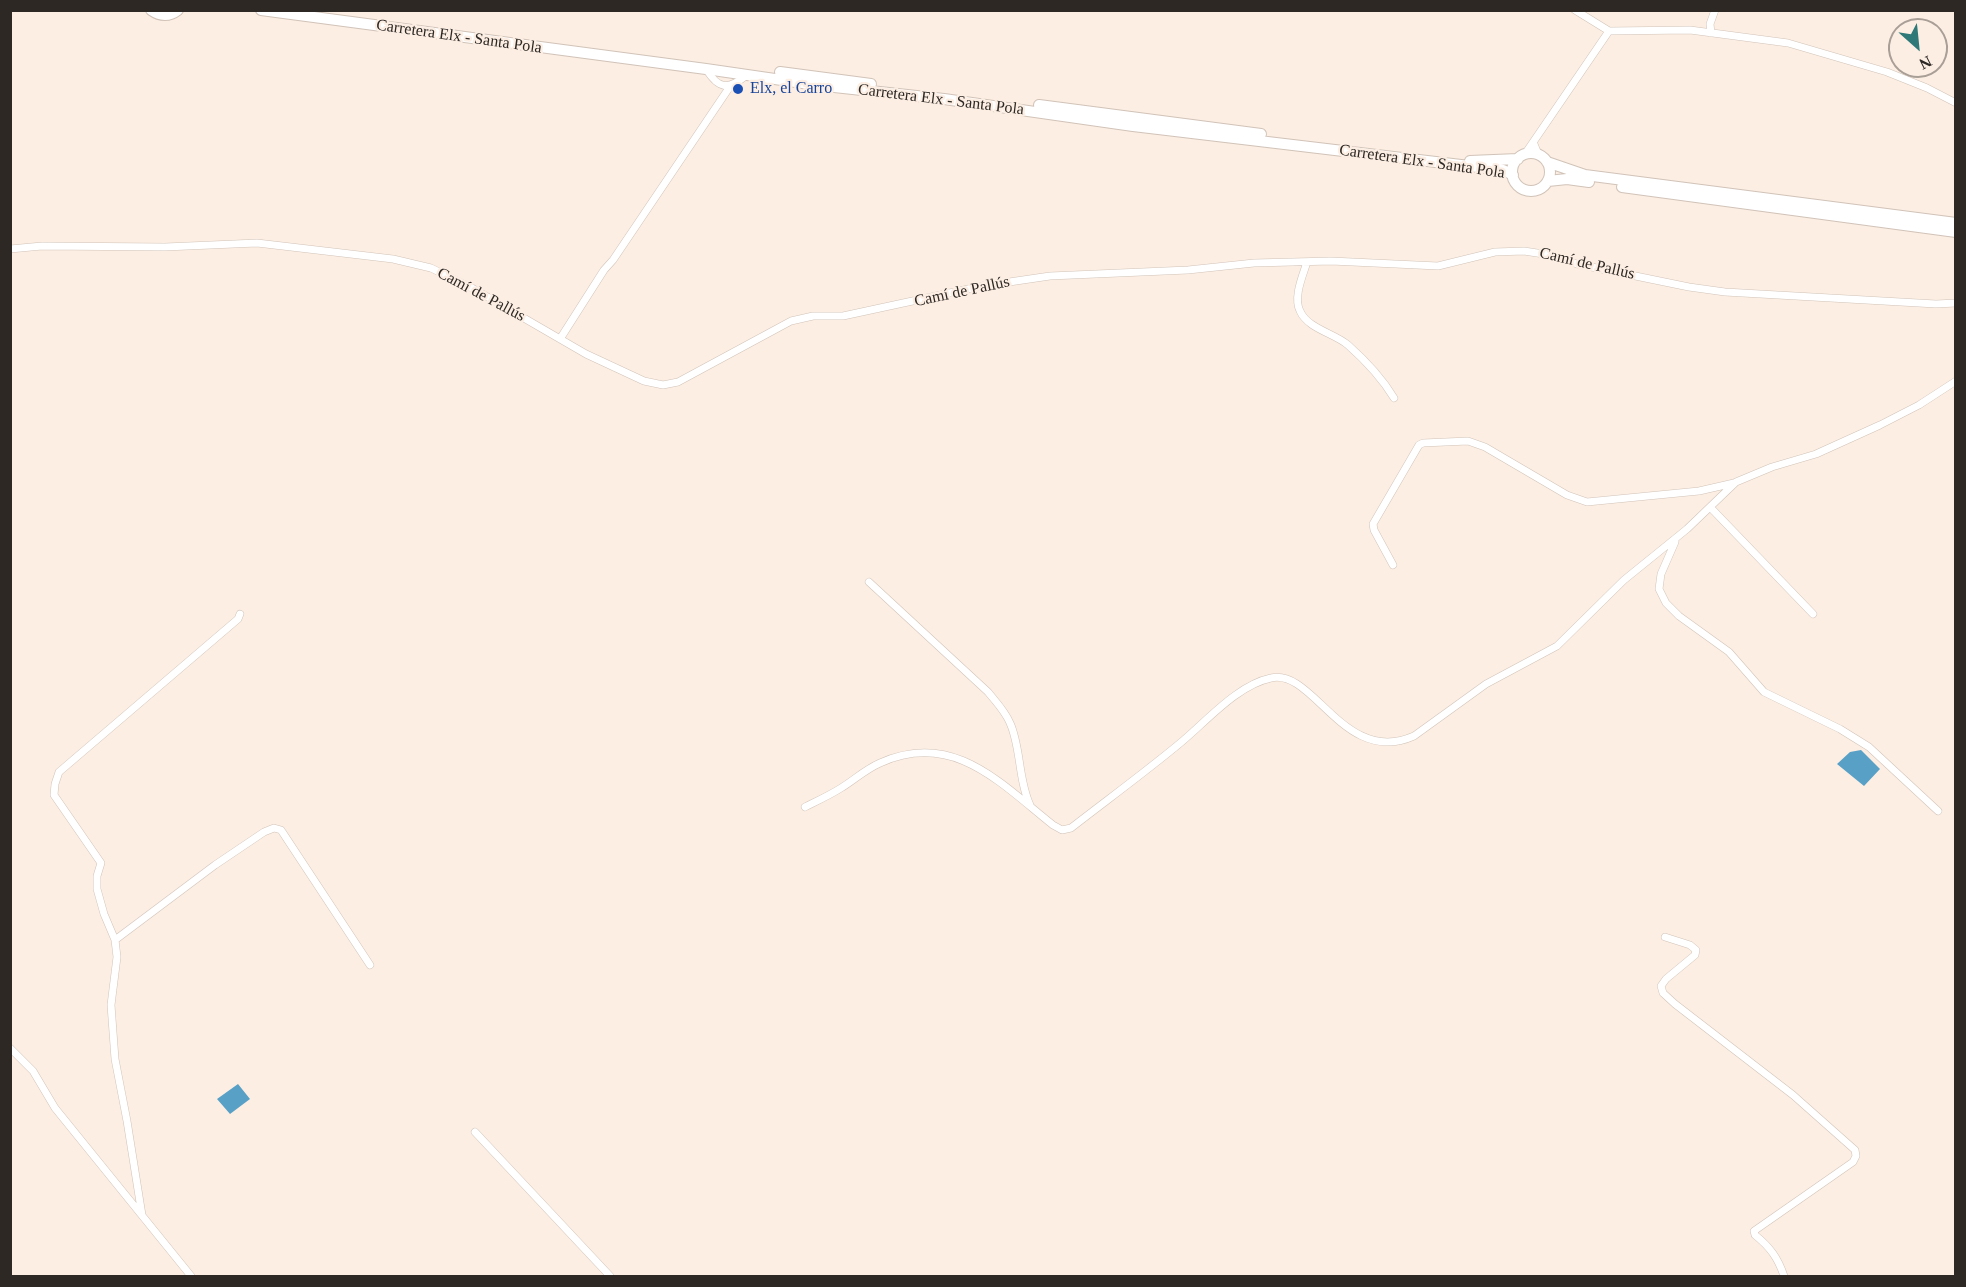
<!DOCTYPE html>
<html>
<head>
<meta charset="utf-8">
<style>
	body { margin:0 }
	#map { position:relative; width:1966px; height:1287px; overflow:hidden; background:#fceee3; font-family:Georgia,serif }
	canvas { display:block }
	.frame { position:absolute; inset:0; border:12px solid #2d2824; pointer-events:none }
	.north { position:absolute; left:1888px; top:18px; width:60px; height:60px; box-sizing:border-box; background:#fceee3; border:2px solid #a99f97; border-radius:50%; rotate:153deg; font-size:16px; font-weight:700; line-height:24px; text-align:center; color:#2d2824 }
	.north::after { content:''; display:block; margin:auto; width:21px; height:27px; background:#2f7978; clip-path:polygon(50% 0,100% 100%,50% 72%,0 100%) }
</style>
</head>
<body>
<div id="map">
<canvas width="1966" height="1287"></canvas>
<div class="frame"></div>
<div class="north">N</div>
</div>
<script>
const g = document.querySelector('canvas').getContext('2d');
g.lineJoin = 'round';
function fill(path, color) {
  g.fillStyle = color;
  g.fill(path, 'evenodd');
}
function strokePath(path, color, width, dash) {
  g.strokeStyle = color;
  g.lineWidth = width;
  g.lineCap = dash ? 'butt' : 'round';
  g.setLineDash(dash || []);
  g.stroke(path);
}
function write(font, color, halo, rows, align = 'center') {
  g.font = font + ' Georgia,serif';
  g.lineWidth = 4.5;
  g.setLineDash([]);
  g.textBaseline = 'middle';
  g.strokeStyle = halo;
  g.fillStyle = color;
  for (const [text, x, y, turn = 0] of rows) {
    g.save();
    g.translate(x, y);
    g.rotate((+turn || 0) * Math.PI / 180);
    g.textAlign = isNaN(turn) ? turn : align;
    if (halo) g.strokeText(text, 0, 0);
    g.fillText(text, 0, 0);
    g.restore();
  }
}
fill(new Path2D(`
	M1861 750 1880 769 1864 786 1837 764 1850 752Z
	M238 1084 250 1099 230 1114 217 1099Z`), '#59a0c7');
const street = new Path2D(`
	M1575 10 1609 31 1690 30 1788 43 1887 72 1927 88 1956 103
	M1711 33 1710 24 1715 10
	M706 69C719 90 728 90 747 75
	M1534 144 1538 154
	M1525 154 1609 31
	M10 249 42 246 165 247 257 243 393 259 431 268 472 288 586 354 644 381 663 385 678 382 791 321 813 316H843L982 286 1050 276 1188 270 1254 263 1331 261 1438 266 1495 252 1524 251 1550 255 1577 264 1689 287 1725 292 1936 304 1956 303
	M1307 262C1303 275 1293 297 1300 311 1308 329 1334 333 1348 345 1366 361 1382 378 1394 398
	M560 339 604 270 613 260 731 85
	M1710 507 1813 614
	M1675 542 1661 574 1659 589 1666 603 1679 616 1729 652 1764 692 1840 729 1869 747 1938 811
	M1393 565 1374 530 1373 524 1419 445 1423 443 1468 441 1485 447 1567 495 1587 502 1699 491 1734 483
	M869 582 988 692C996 702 1005 711 1010 723 1021 747 1018 779 1030 805
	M805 807C817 801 830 795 841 788 854 780 866 769 880 763 953 730 1000 783 1053 825L1062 830 1071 828C1107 800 1144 773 1179 744 1206 722 1237 685 1271 678 1314 668 1344 767 1414 736L1486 684 1557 646 1624 580 1687 529 1736 482 1772 467 1816 454 1880 425 1919 405 1956 381
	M1665 937 1690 945 1696 950 1695 955 1666 979 1661 986 1663 993 1675 1004 1793 1095 1855 1150 1856 1156 1853 1162 1754 1231 1755 1235C1770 1247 1778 1258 1784 1276
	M115 940 215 865 264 832 274 828 281 830 370 965
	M10 1048 33 1071 55 1108 191 1276
	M475 1132 610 1276
	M142 1215 127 1121 115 1059 111 1005 117 957 115 940 104 914 97 889V876L101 863 54 795 55 784 59 772 238 619 240 614`);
const secondary = new Path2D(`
	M151 10C161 17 169 17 178 10
	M261 10 706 69 816 85 944 99 1133 126 1503 170 1513 175
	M780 72 871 84
	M1039 105 1261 134
	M1512 172a19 19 0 1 1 38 0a19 19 0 1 1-38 0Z
	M1470 161 1518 159
	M1547 162 1585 175 1956 223
	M1548 181 1567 179 1589 182
	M1622 187 1956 232`);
strokePath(street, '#d1c3b8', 8);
strokePath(secondary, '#d1c3b8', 12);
strokePath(street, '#fff', 7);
strokePath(secondary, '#fff', 10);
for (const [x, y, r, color] of [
	[738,89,6,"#1a4fb4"]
]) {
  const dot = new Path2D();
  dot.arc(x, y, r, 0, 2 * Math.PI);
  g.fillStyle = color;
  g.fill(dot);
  strokePath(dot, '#fceee3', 2);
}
write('16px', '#2d2824', '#fceee3', [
	["Carretera Elx - Santa Pola",459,37,8],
	["Carretera Elx - Santa Pola",941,100,7],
	["Carretera Elx - Santa Pola",1422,162,8],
	["Camí de Pallús",1587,264,13],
	["Camí de Pallús",962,292,-12],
	["Camí de Pallús",481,295,28]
]);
write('16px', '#164399', '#fceee3', [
	["Elx, el Carro",750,89]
], 'left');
</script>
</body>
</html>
